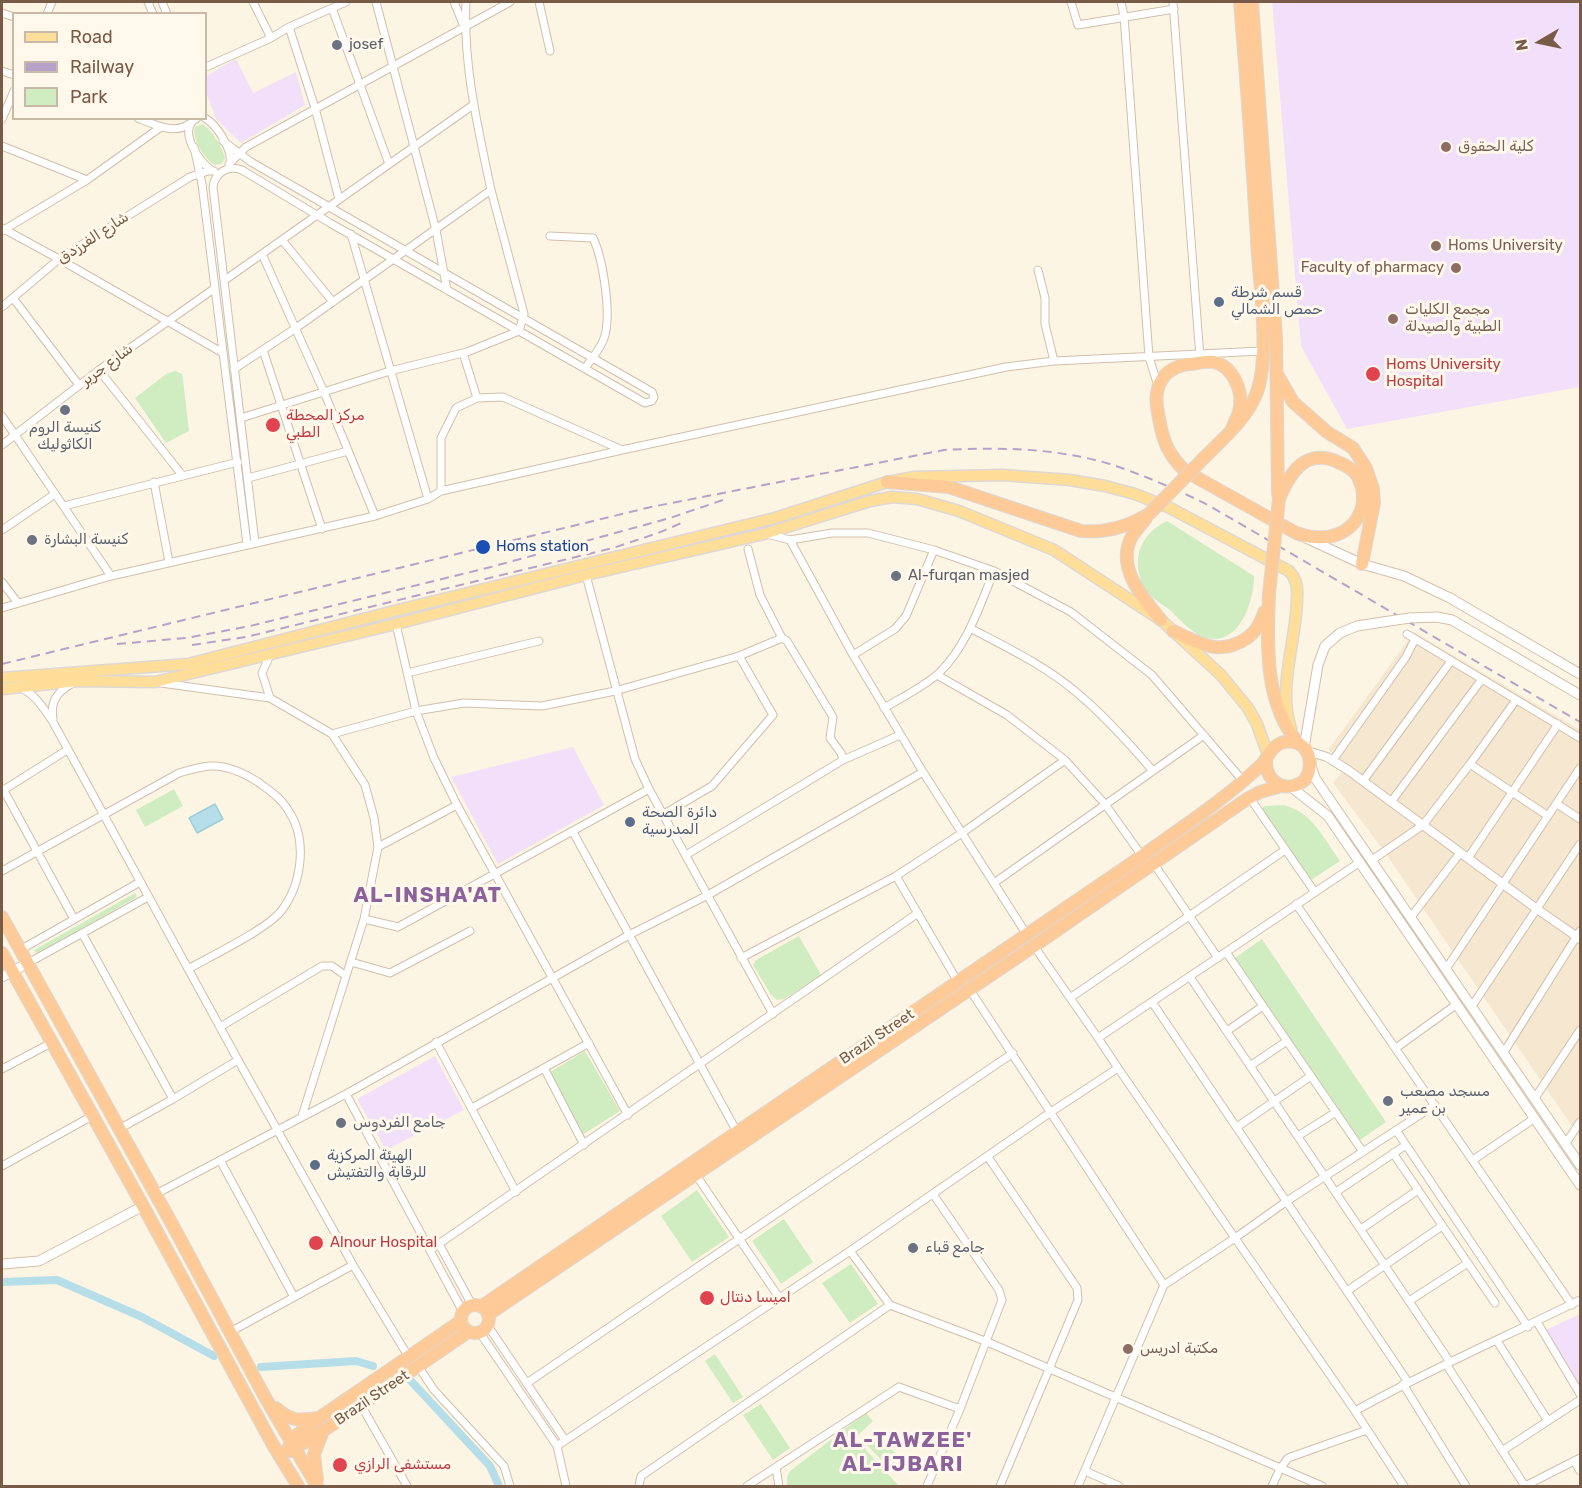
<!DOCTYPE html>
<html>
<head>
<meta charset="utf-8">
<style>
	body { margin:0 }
	#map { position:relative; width:1582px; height:1488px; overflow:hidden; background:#fdf5e3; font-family:Rubik,sans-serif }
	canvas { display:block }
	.frame { position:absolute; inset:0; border:3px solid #775b47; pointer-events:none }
	.legend { position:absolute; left:12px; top:12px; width:195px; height:108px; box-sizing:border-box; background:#fff8eb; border:2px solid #c9b9a9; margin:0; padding:8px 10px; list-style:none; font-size:18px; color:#775b47 }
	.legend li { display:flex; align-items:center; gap:12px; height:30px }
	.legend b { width:30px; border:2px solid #c9b9a9 }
	.north { position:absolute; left:1510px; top:12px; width:60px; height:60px; -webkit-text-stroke:4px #fff8eb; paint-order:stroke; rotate:261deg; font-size:16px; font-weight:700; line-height:24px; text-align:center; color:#775b47 }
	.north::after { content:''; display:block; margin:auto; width:21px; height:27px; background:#775b47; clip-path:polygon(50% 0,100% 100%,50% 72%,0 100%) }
</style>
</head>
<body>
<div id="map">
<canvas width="1582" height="1488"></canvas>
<div class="frame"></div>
<ul class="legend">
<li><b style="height:8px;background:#ffde99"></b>Road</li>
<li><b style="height:8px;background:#b8a1c8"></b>Railway</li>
<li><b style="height:16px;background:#d0ecc1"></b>Park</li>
</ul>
<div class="north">N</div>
</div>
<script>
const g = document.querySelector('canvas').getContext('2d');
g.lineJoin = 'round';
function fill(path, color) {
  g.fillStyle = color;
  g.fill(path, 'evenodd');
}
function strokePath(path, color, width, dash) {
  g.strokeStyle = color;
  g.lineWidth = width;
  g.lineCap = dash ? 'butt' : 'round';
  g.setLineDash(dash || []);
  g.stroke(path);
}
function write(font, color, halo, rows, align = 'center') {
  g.font = font + ' Rubik,Cairo,sans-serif';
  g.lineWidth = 6;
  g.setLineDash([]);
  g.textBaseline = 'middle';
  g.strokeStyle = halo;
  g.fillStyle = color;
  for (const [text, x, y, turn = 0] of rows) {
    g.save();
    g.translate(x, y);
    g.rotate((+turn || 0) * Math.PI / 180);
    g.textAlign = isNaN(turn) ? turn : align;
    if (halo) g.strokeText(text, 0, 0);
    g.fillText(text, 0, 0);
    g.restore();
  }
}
fill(new Path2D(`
	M1414 632 1580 730V1138L1384 851 1333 783 1342 772 1329 749Z`), '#f6e7d1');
fill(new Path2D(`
	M1272 2H1580V387L1347 429 1301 346Z
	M236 59 253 93 296 72 305 105 241 143 216 119 206 92V76Z
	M573 747 604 805 498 864 451 777Z
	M435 1056 464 1110 386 1150 357 1099Z
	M1580 1314V1387L1546 1330Z`), '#f2e0fa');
fill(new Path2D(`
	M203 124C212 131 223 147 225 159L221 164 215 165C205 160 191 138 195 127Z
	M175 371 182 374 183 380 189 431 166 443 135 398 166 374Z
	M1167 521 1254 576C1254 602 1239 649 1203 637 1191 632 1180 620 1171 611 1162 604 1148 596 1143 587 1141 583 1140 577 1139 573 1134 550 1146 531 1167 521Z
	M174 789 183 806 145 827 136 810Z
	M1283 805C1312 811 1324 839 1340 861L1311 880 1262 809 1264 806Z
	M135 893 137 897 37 954 34 950Z
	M799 936 821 975 784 999 777 1000 771 995 753 965 756 960Z
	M1262 939 1386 1122 1360 1140 1235 958Z
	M585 1051 620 1111 582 1135 550 1072Z
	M697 1190 729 1237 692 1262 661 1216Z
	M784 1219 813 1262 781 1284 752 1241Z
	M851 1264 878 1304 850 1323 822 1283Z
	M715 1354 743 1397 733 1403 705 1361Z
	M761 1404 790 1448 773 1460 743 1415Z
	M866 1413 873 1421 855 1438 899 1486H787V1477L790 1471Z
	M878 1435 898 1456 887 1466 867 1445Z`), '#d0ecc1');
const water = new Path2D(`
	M215 804 223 819 197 833 189 818Z`);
fill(water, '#b6dee8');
strokePath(water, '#9ccedb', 1.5);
strokePath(new Path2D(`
	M2 1282 57 1280 142 1317 214 1356
	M261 1367 356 1361 373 1366
	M411 1381 490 1466 499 1486`), '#b6dee8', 8);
const minor = new Path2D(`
	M148 2 153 14
	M162 2 167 14
	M253 2 271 38 289 27 315 108 339 199
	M376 2 436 230 447 290
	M454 2 463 24
	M466 2C463 65 478 128 491 190
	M539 2 550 51
	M1071 2 1078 25 1174 9
	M1121 2 1124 16 1149 357 1158 386
	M1173 2 1200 358
	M332 8 389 164
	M2 13 14 17
	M47 14 52 2
	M289 27 346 2
	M206 67 271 38
	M2 71 14 75
	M138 118C153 124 174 135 189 124
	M197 118C176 129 200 164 213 171
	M205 118C217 125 233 150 230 164
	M2 119 14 91
	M223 141 251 162 652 392 654 397 652 401 645 403 330 223 242 170C228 165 215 172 213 187L255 543
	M2 146 87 180
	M194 147 202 184 247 544
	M229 164 246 147 510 2
	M2 228 59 259 223 353
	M2 231 87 180 161 127
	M351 234 428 499
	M550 236 593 238C603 259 613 319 603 341 599 350 591 360 585 368
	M282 240 333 302
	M262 254 324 392 375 516
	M1038 270 1045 298V324L1054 361
	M225 280 473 105
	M13 298 79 385
	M2 307 59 259 190 177 208 171H214
	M263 350 322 529
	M463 353 477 398
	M234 369 296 328 491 190 524 314 519 331 467 352 390 371 241 418
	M99 370 182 475
	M2 416 111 576
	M2 445 99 370 215 288
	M248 478 348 451
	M154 482 169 562
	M441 491V438L456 408 477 398 503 397 622 450
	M64 506 238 462
	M2 530 55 494
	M767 534 790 540 832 533H868L934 550 994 571 1071 612 1152 675 1244 782
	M748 549 760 595 782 638
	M586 575 635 759 649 789 773 1014
	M2 582 18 603
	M2 608 111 576 375 516 428 499 441 491 622 450 1006 367 1054 361 1262 351
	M396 624 416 711 434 758 457 805 628 1115
	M970 628C1006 647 1044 665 1076 692 1104 715 1129 743 1153 771
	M1407 634 1580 738
	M270 655 262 673 270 698
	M853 655 895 629 906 616 934 550
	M407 673 539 641
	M937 675 1007 715 1065 760
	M161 683 270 698 332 734 365 785 374 818 378 847 364 919 302 1116
	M21 688C36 695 44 709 53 722L238 1060 353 1265 408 1356
	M884 708C901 698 925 686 939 673 967 646 980 605 994 571
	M53 719C50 701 57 692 73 683
	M332 734 416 711 464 703 542 706 615 691 739 656 773 715 712 786 664 814
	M843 760 900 735
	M1333 760 1406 657 1415 639
	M1470 764 1548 816
	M923 772 1027 935
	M1363 781 1451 661
	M3 789 74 919
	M2 791 67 750
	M1250 798 1314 891
	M1391 802 1482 679
	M1557 804 1580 819
	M573 832 737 1132
	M378 847 457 805
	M686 855 843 760 841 753 830 738 833 717 787 641 782 638 739 656
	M1468 858 1558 724
	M1372 860 1423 825 1470 764 1516 700
	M1154 864 1218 958
	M2 871 179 773C189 770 199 767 210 766 227 765 244 773 258 782 269 790 281 798 288 810 308 839 302 883 282 910 268 929 211 956 188 969
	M994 883 1204 735
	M1296 904 1572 1305
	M1411 917 1460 853
	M364 919 398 927 649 789
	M82 933 173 1099 119 1129
	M1034 946 1098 1038
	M20 950 140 882
	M1226 952 1363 1152
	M741 958 896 876
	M351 962 390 973 470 931
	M28 963 148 897
	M1446 969 1580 768
	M1190 977 1450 1362
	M958 982 896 876 962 833 1065 760 1105 804 1142 856
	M970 990 1164 1285 1235 1238 1118 1068
	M1070 998 1285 850
	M1152 1002 1408 1382
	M1472 1006 1580 844
	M220 1027 322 966H332L346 976
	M1227 1031 1263 1006
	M436 1042 516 1192
	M1396 1048 1457 1004
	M1504 1052 1580 931
	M1250 1066 1287 1041
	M544 1068 584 1145
	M2 1069 51 1043
	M346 1094 463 1312
	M1535 1098 1580 1030
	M173 1099 238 1060
	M472 1108 589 1043
	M1237 1127 1311 1076
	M1396 1130 1528 1327
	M1298 1136 1336 1112
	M1566 1143 1580 1122
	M1393 1153 1495 1303
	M988 1157 1077 1288 1078 1300 1000 1486
	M220 1160 294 1297
	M1473 1160 1535 1118
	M2 1166 92 1116
	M696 1175 780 1299
	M1336 1192 1406 1145
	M156 1194 346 1094 629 935 708 895 923 772 853 655 790 540
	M1361 1229 1418 1190
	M439 1244 472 1305
	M430 1250 918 913
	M850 1251 890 1305
	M1347 1291 1442 1226
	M1409 1301 1468 1263
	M1537 1322 1580 1394
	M488 1326 565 1440
	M230 1332 353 1265
	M480 1333 557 1446 566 1486
	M1497 1341 1548 1421
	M1446 1364 1525 1486 1580 1458
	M418 1366 434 1390 504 1466 510 1486
	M527 1383 1013 1053
	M1403 1384 1466 1486
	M361 1405 407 1486
	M1355 1411C1428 1370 1505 1337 1580 1300
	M557 1446 850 1251 1051 1112 1118 1068 1098 1038 1360 862
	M1502 1451 1580 1400
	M1574 1461 1580 1471
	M776 1468 779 1486
	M1085 1471 1119 1486
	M639 1486 641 1476 890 1305 985 1341 1322 1486
	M747 1486 899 1387 960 1409
	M927 1486 960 1409 1002 1300 999 1290 933 1194
	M1078 1486 1164 1285
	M1272 1486 1280 1469 1288 1458 1367 1430
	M1404 1486 1355 1411 1235 1238 1287 1201 1435 1105`);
const tertiary = new Path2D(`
	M1307 751 1327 757 1348 770 1537 909 1580 939`);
const secondary = new Path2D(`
	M1306 538 1362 564 1404 576 1450 598 1580 674
	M1410 618 1437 617 1452 620 1580 695
	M1304 748 1318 665 1325 646 1340 633 1357 626 1396 620
	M1311 766 1315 778 1580 1165
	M1291 787 1328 816 1580 1185
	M2 977 28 963
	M2 1264 39 1261 143 1206`);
const primary = new Path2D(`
	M2 678 188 664 394 611 775 518 887 482 915 477 1002 475 1070 480 1105 486 1135 494 1170 508 1289 571C1296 578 1298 587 1297 597 1297 640 1277 686 1291 729
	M2 689 78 681 155 682 396 624 586 575 764 534 870 501 892 497 917 499 959 511 1054 550 1161 620 1221 675 1248 708 1257 724 1268 755`);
const trunk = new Path2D(`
	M1252 2 1276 336 1278 494
	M1277 374 1293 402 1327 432 1353 448 1366 468 1373 489 1374 503 1362 564
	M1232 429C1234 423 1238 417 1239 411 1244 393 1234 367 1214 362 1207 361 1198 363 1191 364 1181 364 1168 370 1163 378 1154 391 1156 404 1159 418 1163 442 1168 454 1185 471L1296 533C1302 535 1308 537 1314 537 1350 541 1374 510 1358 477 1355 471 1347 466 1340 463 1307 447 1291 470 1279 499
	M1200 462C1219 442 1247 420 1257 392 1269 358 1261 293 1258 256 1253 171 1247 86 1240 2
	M887 482 949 487 1081 531C1107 533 1126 527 1149 514
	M1146 518C1142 524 1136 530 1132 536 1115 567 1143 598 1161 620
	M1269 594C1267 644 1264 705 1299 744
	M1173 631C1200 643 1219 657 1247 638 1256 632 1261 623 1264 612
	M2 917 172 1224 266 1399 317 1486
	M2 953 143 1206 273 1445 298 1486
	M461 1319a14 14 0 1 1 28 0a14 14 0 1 1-28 0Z
	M482 1306 1142 856C1182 827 1224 800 1260 766 1268 759 1270 747 1281 743 1306 735 1317 762 1305 780 1287 794 1266 784 1266 761
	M489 1314 1034 946 1247 799 1260 792 1281 786
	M276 1408C291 1421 298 1421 317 1418
	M288 1448 304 1443 323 1431 468 1332
	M291 1451 298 1434 319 1418 461 1321
	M317 1480 314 1454 323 1431`);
strokePath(minor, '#d1bfab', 9);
strokePath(tertiary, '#d1bfab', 10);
strokePath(secondary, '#d5bfa9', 11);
strokePath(primary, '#ded8d3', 13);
strokePath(trunk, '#ded8d3', 14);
strokePath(minor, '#fff', 7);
strokePath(tertiary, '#fff', 8);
strokePath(secondary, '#fff', 9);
strokePath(primary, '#ffde99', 10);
strokePath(trunk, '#fdca98', 12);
strokePath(new Path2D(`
	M117 644 186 638 250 626 491 567 670 518 723 500
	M192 645 246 637 613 548 658 533 686 521
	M2 664 651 507 944 450C1000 447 1056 448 1110 464 1143 475 1176 489 1208 505L1580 722`), '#b8a1c8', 2, [9, 6]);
const secondaryBridge = new Path2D(`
	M1396 620 1410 618`);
const trunkBridge = new Path2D(`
	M1149 514 1200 462
	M1269 594 1279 499`);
strokePath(secondaryBridge, '#d5bfa9', 11, []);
strokePath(trunkBridge, '#ded8d3', 14, []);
strokePath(secondaryBridge, '#fff', 9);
strokePath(trunkBridge, '#fdca98', 12);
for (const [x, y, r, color] of [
	[337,45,6,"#6b7280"],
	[1446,147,6,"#8d6e63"],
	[1436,246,6,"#8d6e63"],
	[1456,268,6,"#8d6e63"],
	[1219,302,6,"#5c6f8a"],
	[1393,319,6,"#8d6e63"],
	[1373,374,8,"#e0444e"],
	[65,410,6,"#6b7280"],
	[273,425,8,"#e0444e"],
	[32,540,6,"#6b7280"],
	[483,547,8,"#1a4fb4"],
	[896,576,6,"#6b7280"],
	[630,822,6,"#5c6f8a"],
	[1388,1101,6,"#6b7280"],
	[341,1123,6,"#6b7280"],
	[315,1165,6,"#5c6f8a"],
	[316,1243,8,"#e0444e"],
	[913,1248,6,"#6b7280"],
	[707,1298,8,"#e0444e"],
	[1128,1349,6,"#8d6e63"],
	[340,1465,8,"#e0444e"]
]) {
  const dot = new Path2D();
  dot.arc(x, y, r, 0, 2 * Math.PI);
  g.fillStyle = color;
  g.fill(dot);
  strokePath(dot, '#fff8eb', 2);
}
write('15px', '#5b616d', '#fff8eb', [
	["josef",349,45],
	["كنيسة الروم",65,428,"center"],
	["الكاثوليك",65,445,"center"],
	["كنيسة البشارة",44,540],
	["Al-furqan masjed",908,576],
	["مسجد مصعب",1400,1092],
	["بن عمير",1400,1109],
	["جامع الفردوس",353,1123],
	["جامع قباء",925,1248]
], 'left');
write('15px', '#785e54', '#fff8eb', [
	["كلية الحقوق",1458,147],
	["Homs University",1448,246],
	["Faculty of pharmacy",1444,268,"right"],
	["مجمع الكليات",1405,310],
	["الطبية والصيدلة",1405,327],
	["مكتبة ادريس",1140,1349]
], 'left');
write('15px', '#775b47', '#fff8eb', [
	["شارع الفرزدق",93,238,-33],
	["شارع جرير",107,365,-36],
	["Brazil Street",877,1037,-34],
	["Brazil Street",372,1398,-34]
]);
write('15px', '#4e5e75', '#fff8eb', [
	["قسم شرطة",1231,293],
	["حمص الشمالي",1231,310],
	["دائرة الصحة",642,813],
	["المدرسية",642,830],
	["الهيئة المركزية",327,1156],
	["للرقابة والتفتيش",327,1173]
], 'left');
write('15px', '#be3a42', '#fff8eb', [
	["Homs University",1386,365],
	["Hospital",1386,382],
	["مركز المحطة",286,416],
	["الطبي",286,433],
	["Alnour Hospital",330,1243],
	["اميسا دنتال",720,1298],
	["مستشفى الرازي",354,1465]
], 'left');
write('15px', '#164399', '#fff8eb', [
	["Homs station",496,547]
], 'left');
g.letterSpacing = '1.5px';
write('bold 21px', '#8b629b', '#fff8eb', [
	["AL-INSHA'AT",428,896],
	["AL-TAWZEE'",903,1441],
	["AL-IJBARI",903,1465]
]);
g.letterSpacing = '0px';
</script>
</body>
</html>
